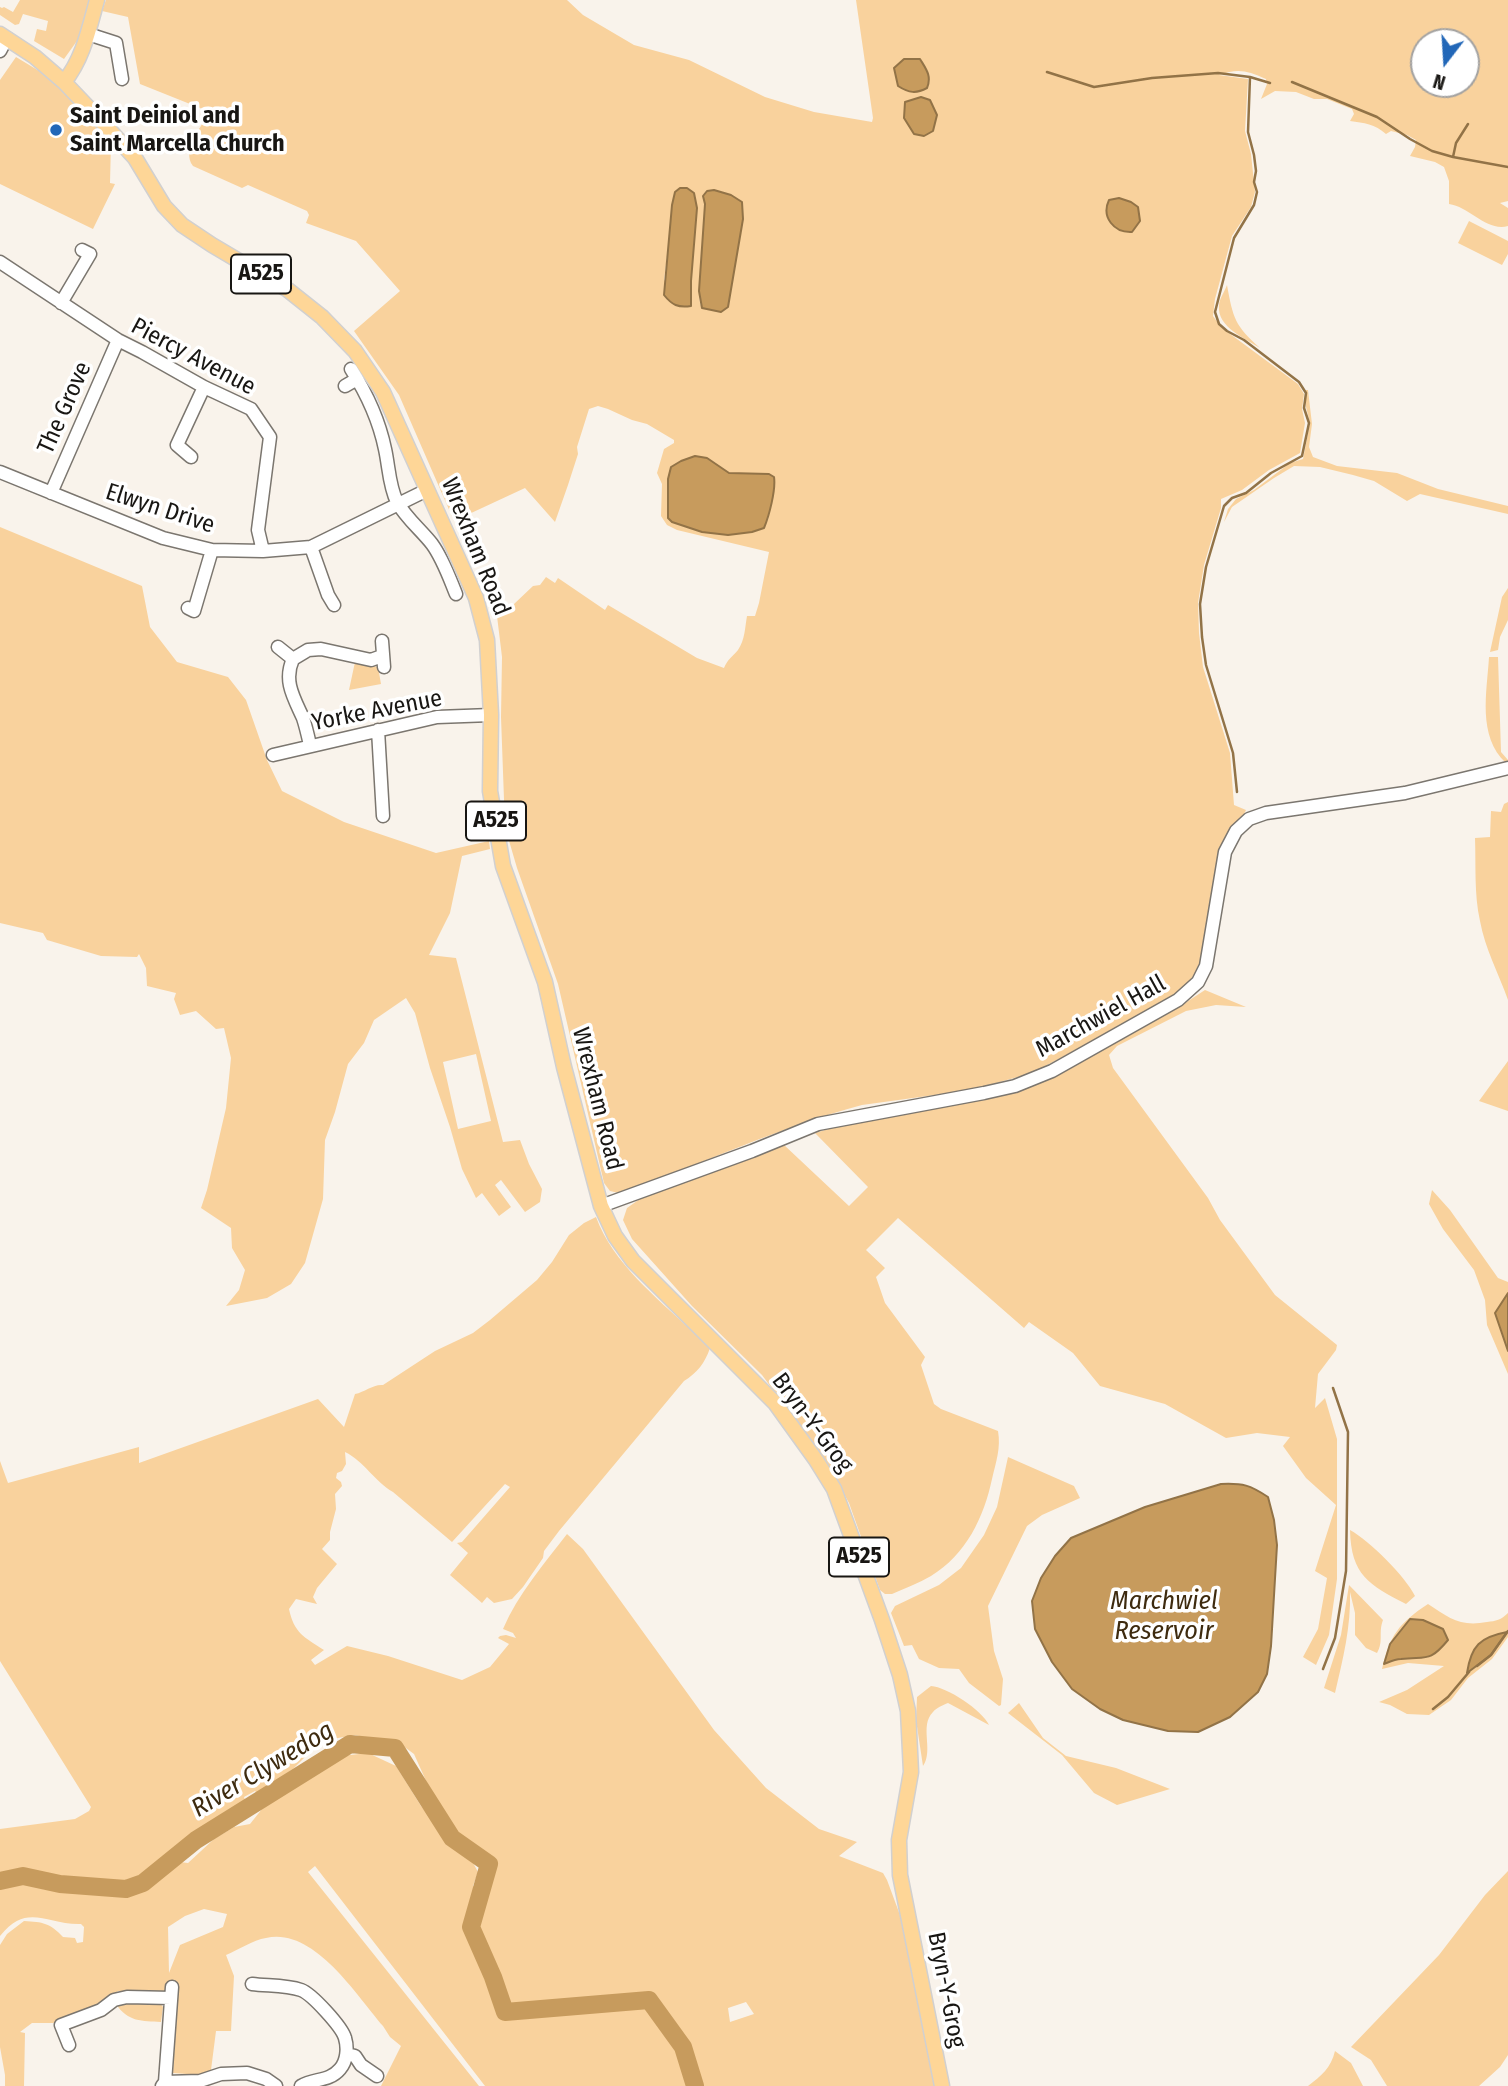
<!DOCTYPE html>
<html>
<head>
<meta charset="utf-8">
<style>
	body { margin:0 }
	#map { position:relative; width:1508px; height:2086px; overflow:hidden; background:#f9f3eb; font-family:"Fira Sans Condensed",sans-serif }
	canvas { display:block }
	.north { position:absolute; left:1410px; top:28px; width:70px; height:70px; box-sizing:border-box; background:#fff; border:2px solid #a3a2a1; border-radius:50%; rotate:197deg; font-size:19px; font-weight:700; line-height:28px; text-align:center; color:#181613 }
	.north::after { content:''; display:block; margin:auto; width:24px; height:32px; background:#2267b8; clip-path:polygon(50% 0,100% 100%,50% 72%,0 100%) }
</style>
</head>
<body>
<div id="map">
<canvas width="1508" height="2086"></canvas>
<div class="north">N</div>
</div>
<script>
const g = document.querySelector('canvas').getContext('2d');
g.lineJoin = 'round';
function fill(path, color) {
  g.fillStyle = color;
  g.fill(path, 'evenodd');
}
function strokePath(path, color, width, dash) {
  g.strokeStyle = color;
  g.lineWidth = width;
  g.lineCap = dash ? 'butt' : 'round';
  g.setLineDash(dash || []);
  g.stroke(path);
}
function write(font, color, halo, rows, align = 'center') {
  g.font = font + ' "Fira Sans Condensed",sans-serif';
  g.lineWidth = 7;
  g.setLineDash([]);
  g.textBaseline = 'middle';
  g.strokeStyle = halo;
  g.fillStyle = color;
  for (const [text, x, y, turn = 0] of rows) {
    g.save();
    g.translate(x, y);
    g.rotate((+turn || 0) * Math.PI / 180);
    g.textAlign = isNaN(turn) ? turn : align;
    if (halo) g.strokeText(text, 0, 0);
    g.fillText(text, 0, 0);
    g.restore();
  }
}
fill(new Path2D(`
	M20 0H93L87 27 64 59 34 41 37 29 46 31 48 21 23 14 19 24 15 25 0 15V7L2 8 4 7 13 12Z
	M106 0H567L583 15 634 45 689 60 765 97 814 112 872 122 873 118 856 0H1508V201L1500 203 1508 208V226C1487 232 1470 207 1449 204V181L1444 167 1435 162 1410 156 1415 147 1416 140 1407 135 1391 131 1386 134C1375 124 1364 123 1350 121L1354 114 1352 109 1327 99H1314L1296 92 1275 91 1261 99 1267 84 1266 79C1247 71 1239 68 1219 75L1248 79 1245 131 1251 154 1255 192 1251 207 1232 236 1215 299 1213 316 1222 328 1298 384 1304 394 1302 409 1305 423 1300 453 1269 470 1242 490 1221 499V508L1204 565 1198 603 1199 633 1203 667 1230 753 1234 805 1246 810 1241 820 1232 828 1201 964 1185 988 1145 1013 1032 1073 971 1090 862 1105C781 1127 701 1163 623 1194L610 1191 604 1183 558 984 517 868 505 827 501 717 502 657 497 616 500 611 514 604 533 586 540 585 546 577 555 583 558 578 605 610 608 605 697 658 724 668C727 660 733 656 738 650 745 640 745 627 747 616H755L759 603 769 552 677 530 667 525 661 516 662 484 657 473 664 449 674 443V440L647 424 632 420 608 409 598 406 589 409 577 447 578 454 568 485 555 522 525 488 454 521 399 395 354 331 400 291 356 241 306 223 309 215 307 211 248 185 242 188 193 166C181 150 201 127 210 112L140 84 128 17 102 11ZM1424 42H1466V84H1424ZM714 190 731 195V283L728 307 721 312 702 308 700 303 699 291 705 204 704 195 707 191ZM675 193 691 281 692 300 664 280ZM695 456 707 458 729 473 769 474 774 477 775 483 768 520 740 533 728 535 702 532 672 522 668 518 669 500Z
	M16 57 54 80 103 131 106 139 111 142 110 183 115 184 93 229 0 184V80Z
	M1469 221 1508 241V254L1502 265 1458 243Z
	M1227 285C1233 318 1235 326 1260 348 1246 339 1217 327 1219 306 1219 299 1225 291 1227 285Z
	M1306 390H1308L1312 424 1309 447 1313 457 1337 466 1397 473 1438 489 1508 506V514L1420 494 1407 501 1374 481 1353 475 1320 467 1294 466 1274 478 1232 507 1224 522 1228 509 1236 499 1254 490 1290 463 1303 459 1310 423 1306 407Z
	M0 527 142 586 150 627 177 662 228 677 246 700 267 760 282 791 344 822 436 853 489 841 490 849 462 856 450 913 429 955 456 958 503 1142 520 1140 529 1164 542 1189 540 1202 525 1212 501 1180 495 1185 511 1207 499 1216 482 1193 476 1198 462 1169 450 1127 430 1068 415 1013 406 998 374 1020 364 1043 348 1064 335 1112 325 1140 323 1199 305 1263 291 1284 267 1298 226 1306 239 1290 245 1270 232 1248 231 1228 201 1208 207 1190 226 1108 231 1058 224 1028 216 1029 196 1011 180 1015 174 999 176 993 147 986 146 968 139 954 137 957 101 956 47 940 43 933 0 923ZM476 1054 491 1121 458 1129 443 1062Z
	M1508 588V620L1500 637 1498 650 1490 652 1502 597Z
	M1489 657H1498L1501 752 1508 760V762L1506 763C1477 736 1487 692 1489 657Z
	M355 662 378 667 381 684 349 690Z
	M1508 802V1000C1499 974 1485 949 1480 921 1474 894 1476 865 1475 838L1490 837 1491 811 1501 812 1504 804Z
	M1205 990 1246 1007 1216 1005 1186 1011 1117 1046 1109 1055 1113 1068 1208 1198 1220 1220 1275 1295 1337 1345 1336 1350 1318 1374 1315 1408 1325 1398 1337 1439V1579L1329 1635 1316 1665 1303 1657 1318 1629 1327 1578 1315 1571 1336 1505 1306 1478 1283 1446 1290 1437 1257 1433 1226 1438 1165 1404 1100 1386 1073 1353 1029 1322 1024 1328 898 1218 866 1250 885 1268 876 1277 885 1303 925 1357 921 1365 934 1404 941 1409 998 1431C1001 1448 996 1462 992 1479 984 1517 966 1555 931 1576 919 1583 905 1588 892 1594H885L880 1590 849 1503 828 1465 762 1375 692 1306 632 1239 623 1220 627 1208 644 1196 783 1144 849 1206 868 1187 815 1133 855 1121 1011 1091 1049 1080 1082 1058 1179 1007Z
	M1508 1061V1111L1479 1101Z
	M1432 1190 1450 1210 1498 1278 1508 1282V1293L1495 1314 1508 1351V1374L1487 1325 1485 1300 1474 1270 1443 1229 1429 1204Z
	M596 1217C613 1263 656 1297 691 1330 698 1337 704 1340 710 1348 705 1363 697 1373 684 1381L559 1531 544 1551 543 1558 523 1587 512 1599 494 1603 487 1597 482 1603 450 1575 468 1553 457 1543 462 1542 510 1487 505 1484 452 1542 393 1492C375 1482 364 1461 345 1452L346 1464 342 1471 337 1473 336 1478 341 1482 342 1486 335 1494 336 1509 330 1532V1540L322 1549 337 1564 317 1588 313 1597 317 1604 296 1599 289 1609C294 1633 304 1637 324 1650L311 1660 315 1665 347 1646 388 1656 462 1680 490 1667 509 1644 498 1638 500 1636 506 1635 516 1638 513 1633 503 1629C518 1594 544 1564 567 1534L583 1549 714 1730 766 1788 819 1829 857 1842 839 1856 883 1873 887 1880 900 1915 935 2086H485L315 1866 308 1872 479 2086H381L401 2046 390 2037 383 2026C356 1995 314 1927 266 1938 253 1940 238 1950 226 1955L234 1976 231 2031H216L211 2070 201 2075 173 2073 177 1985 167 1991H118L102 2003 53 2023H32L20 2032 25 2033 24 2086H5V2075L0 2047V1945L7 1934 24 1921C43 1922 50 1923 63 1937L75 1938 77 1943 83 1942 84 1927 81 1924C45 1925 28 1902 0 1936V1829L75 1819 89 1811 91 1807 0 1661V1461L8 1483 139 1447V1463L318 1399 344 1427 355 1394C365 1392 373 1384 383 1385L435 1351 473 1333 490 1320 537 1280 552 1262 569 1235 584 1223ZM355 1735 385 1742 395 1740 414 1754 431 1792 455 1834 496 1865 487 1896 473 1886 478 1872 471 1859 447 1839 421 1806 396 1766 368 1753 341 1756 270 1799 250 1824 234 1827 214 1839 188 1863 180 1862 169 1868 165 1863 223 1813 245 1800 244 1797 255 1791 257 1793 293 1769 310 1752 327 1740ZM204 1909 227 1914 223 1927 180 1945 169 1973 168 1927 185 1916ZM746 2002 754 2014 730 2022 728 2008Z
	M1008 1457 1074 1486 1080 1498 1042 1515 1027 1526 988 1606 994 1651 1003 1679 1001 1705 999 1706 969 1683 959 1669 939 1668 919 1659 912 1645 904 1646 891 1613 895 1606 939 1585 961 1568 984 1535 997 1507Z
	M1350 1530C1370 1541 1405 1576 1415 1596L1406 1604C1369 1585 1351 1575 1350 1530Z
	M1349 1585 1383 1620C1378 1633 1384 1641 1377 1653L1366 1648 1355 1635V1613L1350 1592C1351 1627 1343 1659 1335 1693L1324 1688 1341 1635Z
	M1428 1604C1449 1618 1460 1627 1487 1622 1496 1621 1501 1620 1508 1613V1637L1492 1659 1468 1678 1451 1700 1429 1715 1407 1714 1390 1705 1379 1702 1407 1690 1444 1666 1408 1663 1382 1669C1390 1635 1399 1623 1428 1604Z
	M931 1686C947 1687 982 1710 989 1725L948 1703C943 1705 936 1708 933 1712 919 1726 934 1750 923 1766L916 1720 917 1697Z
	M1019 1703 1043 1738 1066 1756 1116 1768 1170 1789 1117 1805 1094 1793 1062 1755 1008 1713Z
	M1508 1871V2055L1500 2067 1479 2086H1387L1371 2060 1351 2047 1439 1955 1485 1895Z
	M123 2002 160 2003 163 2007 161 2022C142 2021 128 2022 116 2004Z
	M1335 2051 1351 2063 1363 2086H1308C1321 2076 1331 2068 1335 2051Z`), '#f9d29d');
const water = new Path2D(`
	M904 59H920C926 69 932 76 927 88 916 94 909 93 898 86L894 68Z
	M921 97 930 100 937 115 933 131 924 136 914 134 904 118 905 102Z
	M680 188H687L694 193 697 208 691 281V306C678 308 672 305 664 295L672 205 675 192Z
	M714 190 731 195 742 202 743 219 728 307 721 312 702 308 699 291 705 204 703 196 707 191Z
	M1119 198 1131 202 1138 207 1140 221 1132 232C1114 233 1101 217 1109 200Z
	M695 456 707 458 729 473 769 474 774 477C776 490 769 516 764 528L752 532 728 535 702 532 672 522 668 518V479L671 467 681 461Z
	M1508 1293V1351L1495 1313Z
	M1221 1484C1243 1483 1250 1485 1268 1497L1274 1520 1277 1545 1271 1646 1267 1674 1258 1692 1230 1717 1198 1732 1168 1731 1123 1720 1100 1709 1072 1689 1052 1662 1035 1629 1032 1601 1041 1578 1055 1556 1071 1538 1145 1507Z
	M1410 1619 1423 1620 1443 1629 1448 1640C1429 1663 1427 1656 1401 1659 1395 1659 1389 1662 1384 1664L1390 1644Z
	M1507 1632 1491 1655 1467 1673C1471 1646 1480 1637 1507 1632Z`);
fill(water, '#c79b5d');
strokePath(water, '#927347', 2);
strokePath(new Path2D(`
	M1047 72 1094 87 1152 78 1218 73 1250 77 1270 83
	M1292 82 1377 117 1410 139 1432 151 1453 157 1456 143 1468 124
	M1453 157 1508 167
	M1237 792 1233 753 1206 665 1202 637 1200 604 1206 567 1224 506 1232 498 1246 493 1271 473 1302 456 1309 423 1304 408 1306 393 1299 382 1244 340 1227 331 1219 324 1215 312 1234 238 1254 205 1257 192 1254 182 1256 171 1254 155 1248 132 1250 77
	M1477 1666 1491 1655 1508 1631
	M1323 1669 1335 1638 1346 1571 1348 1432 1333 1388
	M1433 1709 1448 1697 1469 1672`), '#927347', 2.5);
strokePath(new Path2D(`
	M0 1881 23 1876 60 1884 126 1889 143 1883 196 1840 350 1744 395 1748 452 1838 489 1864 471 1927 493 1977 505 2012 649 2000 683 2047 695 2086`), '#c79b5d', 18);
const minor = new Path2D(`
	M88 34 116 43 122 79
	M0 51 7 38
	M0 262 118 340 142 352 204 387 251 409 270 437 258 530 263 551
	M61 303 90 254 82 250
	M351 369C367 394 379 420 385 449 389 467 389 486 397 502 406 518 421 530 432 544 443 559 449 577 456 594
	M345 386 357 379
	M191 457 177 445 204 387
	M0 472 163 538 212 550 263 551 311 547 427 490
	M51 493 118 340
	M311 547 328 595 334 605
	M188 608 194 611 212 550
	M382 641 384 667
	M278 647 293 659C283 681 294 698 303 718 306 727 308 736 310 745
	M293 659 308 650 321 649 371 660 382 656
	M378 730 383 816
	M273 755 437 717 491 715
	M601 1206 752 1151 818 1124 984 1093 1015 1086 1052 1071 1178 1000 1198 982 1206 966 1225 852 1236 831 1249 819 1266 813 1405 793 1508 768
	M252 1984C267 1986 286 1985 301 1990 312 1994 342 2027 345 2038 348 2048 347 2061 340 2069 329 2082 314 2078 301 2086
	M69 2045 61 2025 101 2010 114 2000 127 1997 171 1998
	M347 2054 355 2056 361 2065 377 2076
	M165 2082 200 2081 221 2074 247 2073 266 2079 276 2086
	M162 2086 165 2082 172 1987`);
const major = new Path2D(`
	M0 34 35 57 64 82 104 124 135 158 164 206 182 225 212 245 288 290 322 317 355 351 383 392 476 598 487 640 491 715 490 791 503 866 545 982 564 1067 601 1206 615 1236 633 1261 775 1403 816 1460 834 1489 882 1620 900 1675 908 1711 911 1772 899 1840 900 1875 942 2086
	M64 82C83 59 89 29 97 0`);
strokePath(minor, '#7b766f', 15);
strokePath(major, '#d1d0d0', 17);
strokePath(minor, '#fff', 12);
strokePath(major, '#fed697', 14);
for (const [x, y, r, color] of [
	[56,130,7,"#2267b8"]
]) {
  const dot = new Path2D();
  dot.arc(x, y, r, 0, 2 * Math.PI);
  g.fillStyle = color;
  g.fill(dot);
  strokePath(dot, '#fff', 2.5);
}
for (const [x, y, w] of [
	[261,274,60],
	[496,821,60],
	[859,1557,60]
]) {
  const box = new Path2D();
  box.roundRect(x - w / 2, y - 19.5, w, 39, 5);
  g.fillStyle = '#fff';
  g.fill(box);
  strokePath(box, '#181613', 2);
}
write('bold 23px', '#181613', null, [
	["A525",261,274],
	["A525",496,821],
	["A525",859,1557]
]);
write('bold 24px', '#181613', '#fff', [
	["Saint Deiniol and",70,116],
	["Saint Marcella Church",70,144]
], 'left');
write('24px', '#181613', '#fff', [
	["Piercy Avenue",193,357,28],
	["The Grove",65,408,-66],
	["Elwyn Drive",160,509,18],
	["Wrexham Road",475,547,68],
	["Yorke Avenue",377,711,-11],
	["Marchwiel Hall",1101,1017,-29],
	["Wrexham Road",597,1099,76],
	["Bryn-Y-Grog",812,1423,53],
	["Bryn-Y-Grog",946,1990,79]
]);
write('italic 26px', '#3e2b0f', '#fff', [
	["Marchwiel",1164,1602],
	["Reservoir",1164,1632],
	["River Clywedog",263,1770,-31]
]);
</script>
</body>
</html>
